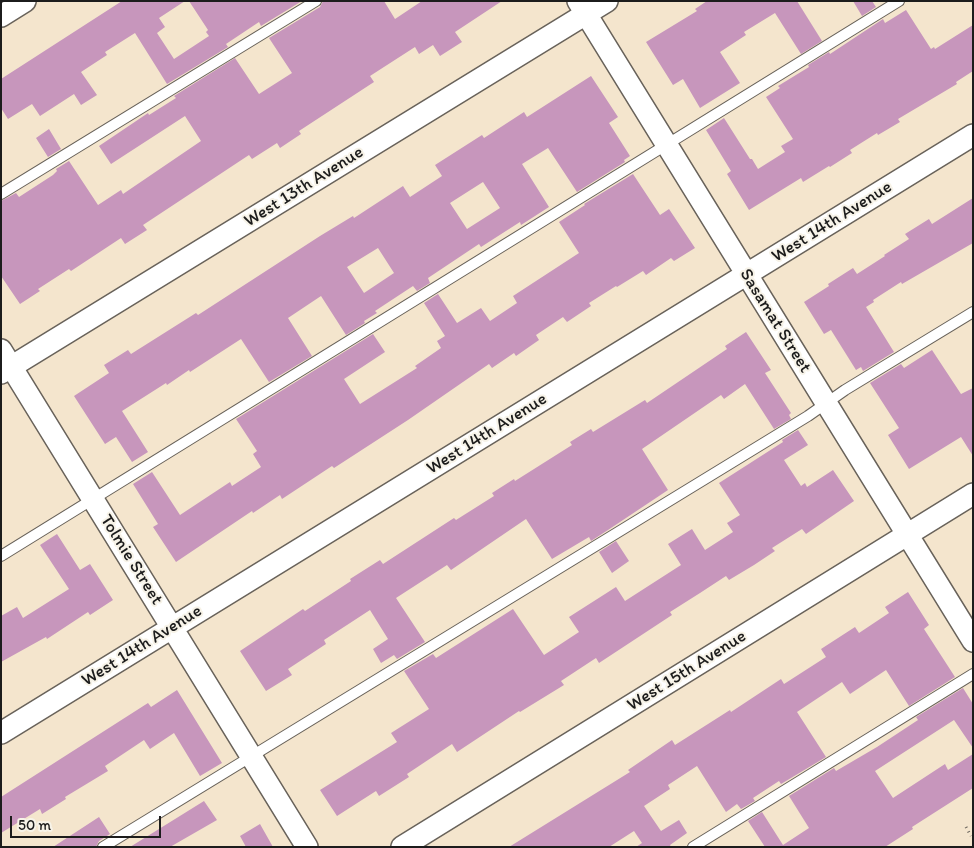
<!DOCTYPE html>
<html>
<head>
<meta charset="utf-8">
<style>
	body { margin:0 }
	#map { position:relative; width:974px; height:848px; overflow:hidden; background:#f4e5cd; font-family:Itim,sans-serif }
	canvas { display:block }
	.frame { position:absolute; inset:0; border:2px solid #1c1c1c; pointer-events:none }
	.scale { position:absolute; left:10px; top:816px; width:151px; height:22px; box-sizing:border-box; border:2px solid #1c1c1c; border-top:0; padding-left:6px; font-size:15px; line-height:18px; white-space:nowrap; color:#1c1c1c; -webkit-text-stroke:4px #f7f3e8; paint-order:stroke }
</style>
</head>
<body>
<div id="map">
<canvas width="974" height="848"></canvas>
<div class="frame"></div>
<div class="scale">50 m</div>
</div>
<script>
const g = document.querySelector('canvas').getContext('2d');
g.lineJoin = 'round';
function fill(path, color) {
  g.fillStyle = color;
  g.fill(path, 'evenodd');
}
function strokePath(path, color, width, dash) {
  g.strokeStyle = color;
  g.lineWidth = width;
  g.lineCap = dash ? 'butt' : 'round';
  g.setLineDash(dash || []);
  g.stroke(path);
}
function write(font, color, halo, rows, align = 'center') {
  g.font = font + ' Itim,sans-serif';
  g.lineWidth = 4;
  g.setLineDash([]);
  g.textBaseline = 'middle';
  g.strokeStyle = halo;
  g.fillStyle = color;
  for (const [text, x, y, turn = 0] of rows) {
    g.save();
    g.translate(x, y);
    g.rotate((+turn || 0) * Math.PI / 180);
    g.textAlign = isNaN(turn) ? turn : align;
    if (halo) g.strokeText(text, 0, 0);
    g.fillText(text, 0, 0);
    g.restore();
  }
}
fill(new Path2D(`
	M122 1H185L159 18 165 27 157 33 174 59 209 36 206 32 208 30 189 1H302L261 26 259 22 226 44 228 47 167 84 135 33 105 52 107 55 81 72 97 95 81 105 74 94 40 116 32 104 8 119 1 108V79Z
	M323 1H384L395 19 422 1H502L455 32 462 42 440 56 433 45 419 54 415 47 370 76 374 82 299 131 301 134 280 148 277 143 252 159 249 155 143 225 147 230 125 244 121 238 71 271 69 269 38 289 40 291 20 304 1 276V201L16 193 19 197 53 175 57 171 56 169 69 161 98 205 121 190 123 194 201 141 185 116 111 164 99 146 148 113 149 115 176 98 174 96 235 58 259 94 292 73 269 38 320 7Z
	M707 1H797L822 41 801 54 775 13 744 32 746 35 720 52 740 83 700 108 683 79 673 85 646 42 697 11 695 9Z
	M853 1H872L876 7 862 16Z
	M906 10 931 49 934 47 935 49 973 25V71L956 82 957 84 898 119 900 122 878 135 877 133 850 150 852 153 830 167 829 166 803 182 801 178 749 210 727 174 731 171 706 130 724 118 750 159H752L758 169 785 152 781 146 793 139 766 97 780 88 778 86 809 67 808 65 829 52 830 54 883 19 885 23Z
	M591 76 618 117 609 123 630 156 624 160 625 162 577 192 548 148 522 164 549 207 521 225 520 222 481 247 479 244 428 278 430 283 417 291 413 286 375 311 377 313 364 321 365 323 346 335 321 296 288 318 312 356 269 382 241 339 190 372 189 370 167 385 166 383 122 411 148 452 132 462 116 437 105 444 74 396 109 373 104 365 128 350 131 354 196 313 198 315 320 236 353 216 354 218 403 186 410 197 442 176 435 165 482 135 484 138 524 112 527 117ZM483 182 500 208 467 229 450 203ZM378 248 394 273 364 293 347 267Z
	M49 129 61 149 48 157 36 138Z
	M633 174 660 215 669 209 695 248 674 261 671 258 646 275 643 271 617 287 616 286 589 303 591 306 567 322 563 317 536 335 539 340 516 356 514 353 492 368 489 364 408 420 334 468 332 466 282 499 280 495 253 513 252 511 176 562 153 527 158 524 133 484 152 472 180 515 230 482 232 486 261 467 253 454 257 451 236 419 373 334 385 352 344 379 360 404 417 368 415 366 441 348 437 341 445 336 424 303 438 294 457 323 481 308 490 321 517 303 513 296 579 253 559 222 585 205 584 204Z
	M973 198V243L902 284 901 282 873 300 874 302 866 307 894 352 863 371 861 367 856 370 831 330 824 334 804 302 829 286 828 284 853 268 857 274 885 256 884 255 909 239 905 234 929 219 932 224Z
	M746 332 771 370 765 373 791 413 789 415 791 419 774 429 745 384 724 399 721 395 642 449 668 490 608 530 591 541 589 537 552 559 526 519 451 570 447 565 396 598 425 642 397 659 394 655 381 663 373 649 388 639 370 610 324 640 326 644 288 669 292 675 266 691 240 651 303 609 305 611 351 581 350 579 380 560 383 564 454 518 456 520 494 496 492 493 514 479 515 481 572 445 570 442 591 429 593 432 645 400 647 403 727 349 725 346Z
	M932 350 961 394 973 388V456L961 437 909 469 888 435 899 428 870 383 901 364 904 368Z
	M798 430 808 445 784 460 801 486 805 483 807 487 833 470 854 501 806 534 802 529 772 548 775 551 754 565 729 580 726 576 700 593 670 612 672 615 599 663 596 658 561 681 564 685 520 712 519 711 457 752 452 744 407 774 409 777 379 796 376 791 337 816 320 790 397 742 391 733 429 709 404 671 433 654 436 658 513 609 544 655 579 632 569 617 616 587 625 601 681 565 668 544 692 529 705 550 733 532 727 523 740 515 719 483 783 442 782 440Z
	M57 534 80 570 90 564 113 600 90 615 88 612 47 639 46 637 1 662V616L17 607 23 618 69 589 40 545Z
	M616 541 629 561 612 573 599 552Z
	M908 592 929 625 924 629 955 677 909 706 886 670 850 694 842 682 797 712 826 757 781 784 779 781 753 798 755 801 741 809 737 804 726 812 697 766 668 785 670 789 644 806 661 831 679 820 687 833 670 845 671 847H636L642 843 634 831 609 847H509L630 772 628 770 672 740 675 745 730 710 731 712 781 679 784 684 826 657 821 649 855 627 859 633 889 613 885 607Z
	M963 688 973 704V748L954 720 875 771 893 798 945 764 948 770 973 754V788L912 827 913 829 885 847H765L748 821 762 812 783 845 809 828 789 796 834 768 836 771 877 747 918 720 916 717Z
	M177 690 222 763 200 776 174 733 150 749 144 740 105 766 108 771 65 797 66 799 42 814 40 809 1 833V797L148 703 151 707Z
	M204 801 217 820 170 847H130Z
	M99 817 110 834 99 841 96 847H53Z
	M260 824 273 847H246L240 836Z`), '#c796bc');
const lane = new Path2D(`
	M1 194 316 1
	M1 556 899 1
	M103 847 808 416 845 390 973 312
	M693 847 973 674`);
const street = new Path2D(`
	M578 1 973 641
	M1 16 25 1
	M1 350 307 847
	M1 373 607 1
	M1 733 973 135
	M402 847 973 494`);
strokePath(lane, '#68625a', 12);
strokePath(street, '#68625a', 24);
strokePath(new Path2D(`
	M966 827 971 836`), '#68625a', 3, [1, 4]);
strokePath(lane, '#fff', 10);
strokePath(street, '#fff', 21);
write('18px', '#1c1c1c', '#f7f3e8', [
	["West 13th Avenue",304,187,-32],
	["West 14th Avenue",832,222,-32],
	["Sasamat Street",775,321,58],
	["West 14th Avenue",487,434,-32],
	["Tolmie Street",131,560,58],
	["West 14th Avenue",142,646,-32],
	["West 15th Avenue",687,671,-32]
]);
</script>
</body>
</html>
